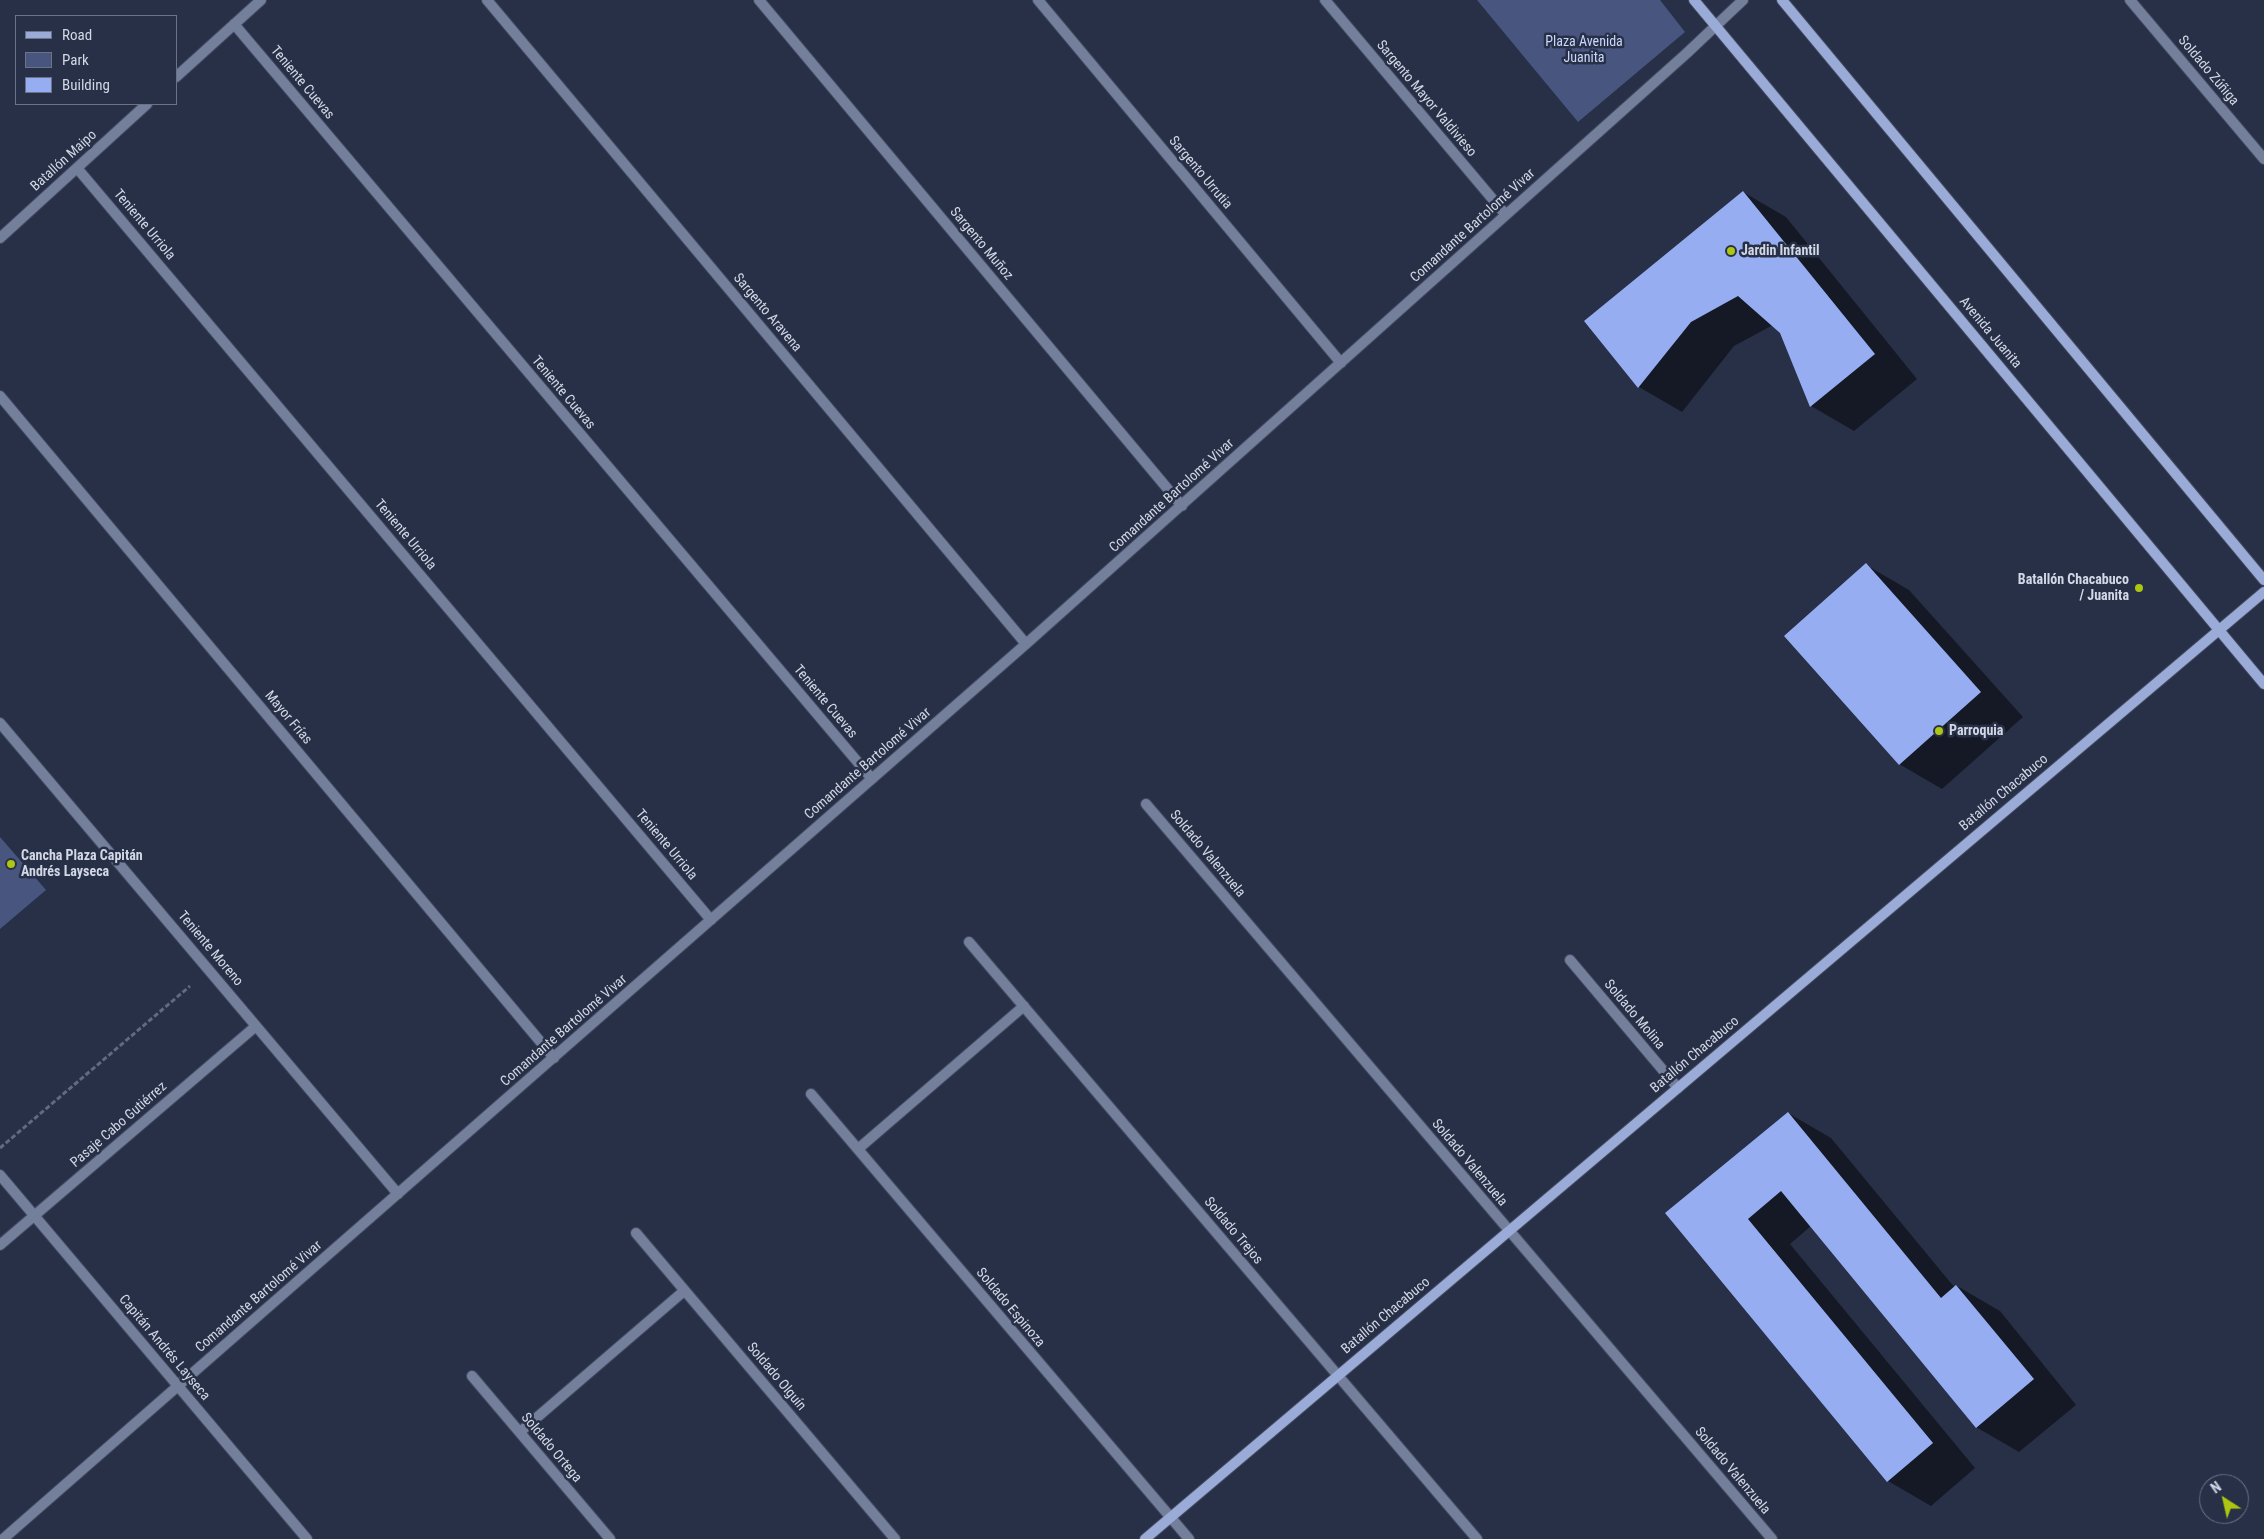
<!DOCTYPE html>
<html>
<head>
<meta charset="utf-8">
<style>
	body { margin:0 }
	#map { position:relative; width:2264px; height:1539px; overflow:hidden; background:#283047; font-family:"Roboto Condensed",sans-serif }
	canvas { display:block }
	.legend { position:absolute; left:15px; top:15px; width:162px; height:90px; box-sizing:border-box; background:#283047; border:1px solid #6c7387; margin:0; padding:6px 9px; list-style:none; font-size:15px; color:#d2d8e6 }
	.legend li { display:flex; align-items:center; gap:10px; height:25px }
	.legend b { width:25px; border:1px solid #6c7387 }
	.north { position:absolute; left:2199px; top:1474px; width:50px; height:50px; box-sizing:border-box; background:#283047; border:1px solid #6c7387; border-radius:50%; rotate:325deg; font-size:14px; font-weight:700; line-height:20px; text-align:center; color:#d2d8e6 }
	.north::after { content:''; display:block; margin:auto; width:18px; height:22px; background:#acc611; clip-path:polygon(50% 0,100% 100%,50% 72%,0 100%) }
</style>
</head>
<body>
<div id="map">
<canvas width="2264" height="1539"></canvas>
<ul class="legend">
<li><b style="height:6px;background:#9aabd8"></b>Road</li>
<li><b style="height:14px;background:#47557f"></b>Park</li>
<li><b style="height:14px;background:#96aef1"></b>Building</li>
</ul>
<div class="north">N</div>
</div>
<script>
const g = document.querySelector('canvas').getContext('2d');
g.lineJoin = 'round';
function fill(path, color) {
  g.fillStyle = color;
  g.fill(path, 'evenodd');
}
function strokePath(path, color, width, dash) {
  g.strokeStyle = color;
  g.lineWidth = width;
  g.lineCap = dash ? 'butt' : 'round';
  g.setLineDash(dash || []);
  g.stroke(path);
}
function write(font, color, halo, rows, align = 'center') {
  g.font = font + ' "Roboto Condensed",sans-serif';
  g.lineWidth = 5;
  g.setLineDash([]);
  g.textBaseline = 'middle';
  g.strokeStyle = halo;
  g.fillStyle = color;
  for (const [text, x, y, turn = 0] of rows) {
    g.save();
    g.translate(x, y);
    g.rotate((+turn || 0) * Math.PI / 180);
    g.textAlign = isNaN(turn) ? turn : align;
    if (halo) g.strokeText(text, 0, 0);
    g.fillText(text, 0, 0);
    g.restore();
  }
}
fill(new Path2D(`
	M1477 0H1660L1685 32 1578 122Z
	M0 837 46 890 0 929Z`), '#47557f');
fill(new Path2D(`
	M1743 192 1786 217 1917 379 1854 431 1811 406 1781 332 1773 325 1734 346 1682 412 1639 387 1585 321Z
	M1866 565 1909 590 2023 717 1942 789 1899 764Z
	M1788 1113 1831 1138 1955 1288 1957 1286 2000 1311 2076 1405 2019 1452 1976 1427 1811 1226 1790 1244 1975 1468 1931 1506 1888 1481 1667 1213Z`), '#0007');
fill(new Path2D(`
	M1743 191 1875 354 1810 407 1780 333 1738 296 1691 322 1638 388 1584 321Z
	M1866 563 1981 692 1899 765 1784 636Z
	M1788 1112 1941 1298 1956 1285 2034 1379 1976 1428 1781 1191 1748 1219 1933 1443 1887 1482 1665 1213Z`), '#96aef1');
const street = new Path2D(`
	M487 0 1026 644
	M759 0 1182 506
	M1038 0 1341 363
	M1325 0 1506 215
	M2130 0 2264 159
	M234 24 872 779
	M176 77 261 0
	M77 168 711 920
	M0 238 147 104
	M0 396 554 1058
	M0 723 398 1194
	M1146 804 1772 1539
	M969 942 1477 1539
	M1570 960 1678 1088
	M811 1094 1189 1539
	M858 1149 1024 1006
	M0 1175 307 1539
	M636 1233 895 1539
	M0 1245 256 1026
	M472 1376 610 1539
	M520 1432 684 1291
	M3 1539 1026 644 1687 53 1743 0`);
const secondary = new Path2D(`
	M1694 0 2264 684
	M1782 0 2264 580
	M1145 1539 2264 592`);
strokePath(street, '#434b60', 12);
strokePath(secondary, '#434b60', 12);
strokePath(new Path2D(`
	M0 1148 190 986`), '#626a7e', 3, [5, 2.5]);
strokePath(street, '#747f9c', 10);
strokePath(secondary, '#9aabd8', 10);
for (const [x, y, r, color] of [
	[1731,251,5,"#acc611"],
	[2139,588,5,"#acc611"],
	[1939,731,5,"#acc611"],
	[11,864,5,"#acc611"]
]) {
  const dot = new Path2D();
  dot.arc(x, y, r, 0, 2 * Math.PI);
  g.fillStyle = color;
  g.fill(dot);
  strokePath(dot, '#283047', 2);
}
write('14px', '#c9d7fb', '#283047', [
	["Plaza Avenida",1584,42],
	["Juanita",1584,58]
]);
write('14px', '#d2d8e6', '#283047', [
	["Soldado Zúñiga",2208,71,50],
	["Teniente Cuevas",302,83,50],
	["Sargento Mayor Valdivieso",1426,99,50],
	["Batallón Maipo",64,161,-42],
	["Sargento Urrutia",1200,173,50],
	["Teniente Urriola",144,225,50],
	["Comandante Bartolomé Vivar",1473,226,-42],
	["Sargento Muñoz",981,244,50],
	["Sargento Aravena",767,313,50],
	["Avenida Juanita",1990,333,50],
	["Teniente Cuevas",563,393,50],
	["Comandante Bartolomé Vivar",1172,496,-42],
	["Teniente Urriola",405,535,50],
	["Teniente Cuevas",825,702,50],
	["Mayor Frías",288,718,50],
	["Comandante Bartolomé Vivar",868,764,-41],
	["Batallón Chacabuco",2004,793,-40],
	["Teniente Urriola",666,845,50],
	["Soldado Valenzuela",1207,854,50],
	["Teniente Moreno",210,949,50],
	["Soldado Molina",1634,1015,50],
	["Comandante Bartolomé Vivar",564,1031,-41],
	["Batallón Chacabuco",1695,1055,-40],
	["Pasaje Cabo Gutiérrez",119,1125,-41],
	["Soldado Valenzuela",1469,1163,50],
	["Soldado Trejos",1233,1231,50],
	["Comandante Bartolomé Vivar",259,1297,-41],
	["Soldado Espinoza",1010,1308,50],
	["Batallón Chacabuco",1386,1316,-40],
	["Capitán Andrés Layseca",164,1348,50],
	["Soldado Olguín",776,1377,50],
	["Soldado Ortega",551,1448,50],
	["Soldado Valenzuela",1732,1471,50]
]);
write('bold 14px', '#d2d8e6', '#283047', [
	["Jardin Infantil",1741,251],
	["Batallón Chacabuco",2129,580,"right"],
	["/ Juanita",2129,596,"right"],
	["Parroquia",1949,731],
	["Cancha Plaza Capitán",21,856],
	["Andrés Layseca",21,872]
], 'left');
</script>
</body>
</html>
